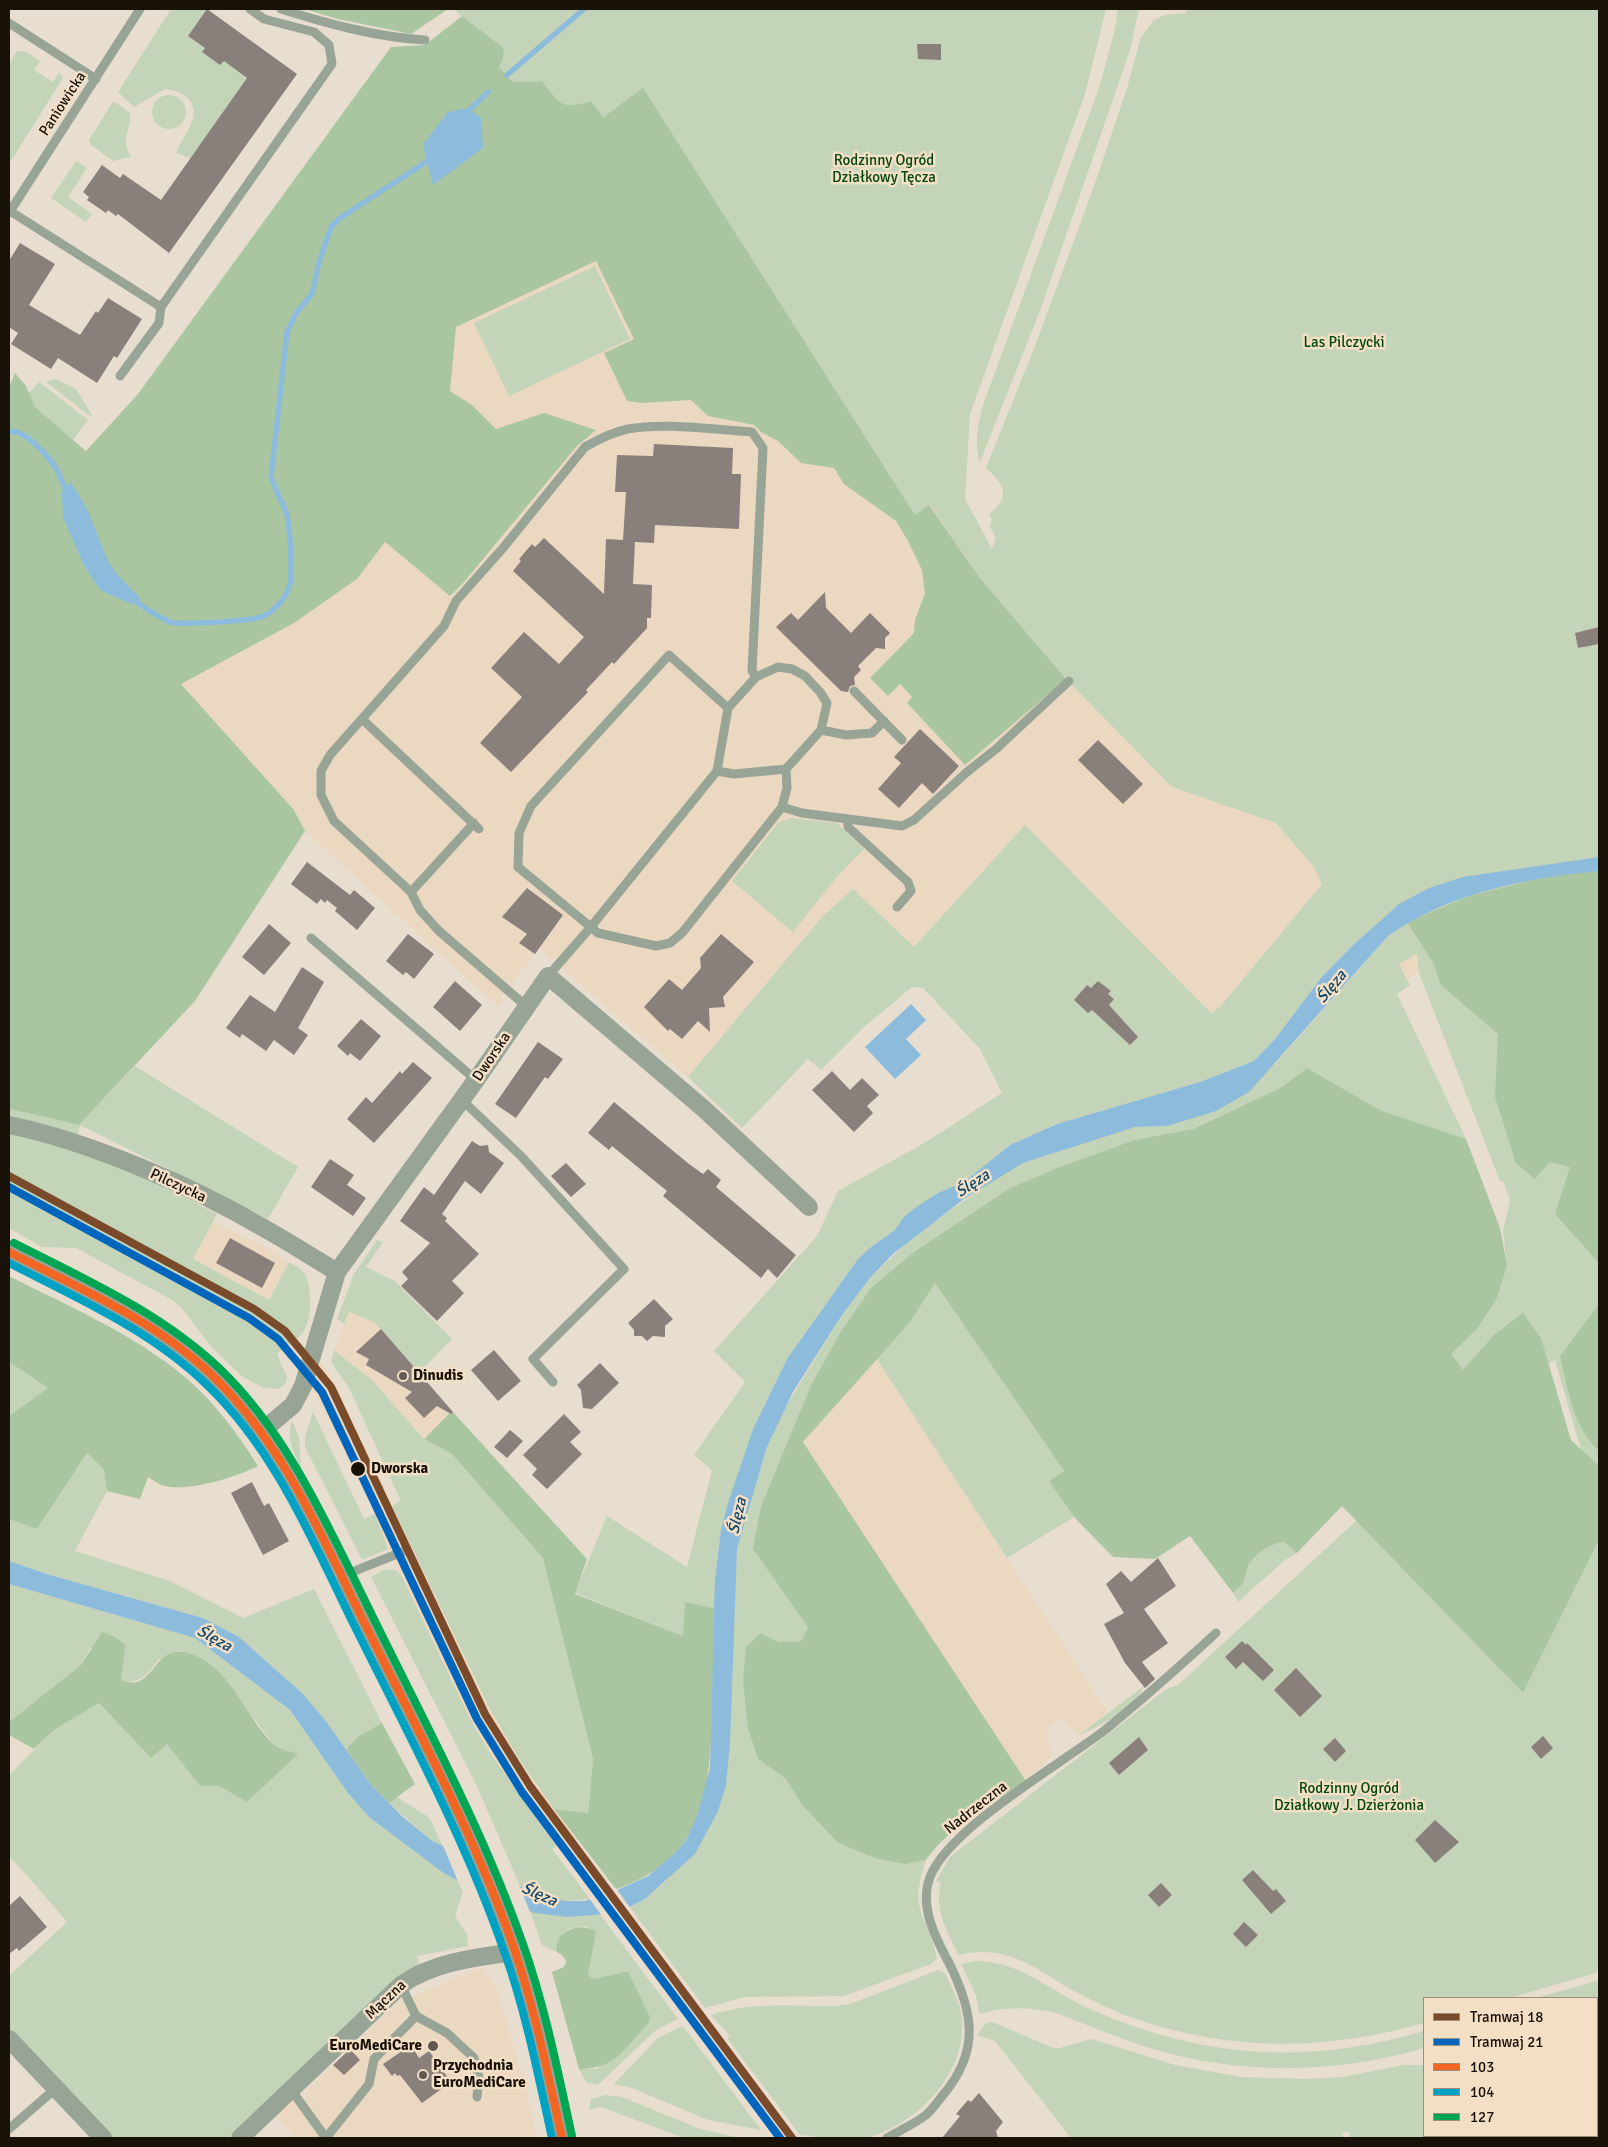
<!DOCTYPE html>
<html>
<head>
<meta charset="utf-8">
<style>
	body { margin:0 }
	#map { position:relative; width:1608px; height:2147px; overflow:hidden; background:#e8ded0; font-family:Signika,sans-serif }
	canvas { display:block }
	.frame { position:absolute; inset:0; border:10px solid #191209; pointer-events:none }
	.legend { position:absolute; left:1423px; top:1997px; width:175px; height:140px; box-sizing:border-box; background:#f2dfc5; border:1px solid #9b8d7a; margin:0; padding:6px 9px; list-style:none; font-size:15px; color:#191209 }
	.legend li { display:flex; align-items:center; gap:10px; height:25px }
	.legend b { width:25px; border:1px solid #9b8d7a }
</style>
</head>
<body>
<div id="map">
<canvas width="1608" height="2147"></canvas>
<div class="frame"></div>
<ul class="legend">
<li><b style="height:6px;background:#7a4b2a"></b>Tramwaj 18</li>
<li><b style="height:6px;background:#0065bd"></b>Tramwaj 21</li>
<li><b style="height:6px;background:#f26522"></b>103</li>
<li><b style="height:6px;background:#01a1c4"></b>104</li>
<li><b style="height:6px;background:#00a651"></b>127</li>
</ul>
</div>
<script>
const g = document.querySelector('canvas').getContext('2d');
g.lineJoin = 'round';
function fill(path, color) {
  g.fillStyle = color;
  g.fill(path, 'evenodd');
}
function strokePath(path, color, width, dash) {
  g.strokeStyle = color;
  g.lineWidth = width;
  g.lineCap = dash ? 'butt' : 'round';
  g.setLineDash(dash || []);
  g.stroke(path);
}
function write(font, color, halo, rows, align = 'center') {
  g.font = font + ' Signika,sans-serif';
  g.lineWidth = 5;
  g.setLineDash([]);
  g.textBaseline = 'middle';
  g.strokeStyle = halo;
  g.fillStyle = color;
  for (const [text, x, y, turn = 0] of rows) {
    g.save();
    g.translate(x, y);
    g.rotate((+turn || 0) * Math.PI / 180);
    g.textAlign = isNaN(turn) ? turn : align;
    if (halo) g.strokeText(text, 0, 0);
    g.fillText(text, 0, 0);
    g.restore();
  }
}
fill(new Path2D(`
	M643 88 1066 679 1172 787 1276 823 1314 867 1322 884 1220 1007 1211 1013 1025 825 914 947 853 889 822 917 688 1077 539 949 502 996 504 999 499 1008 305 831 294 810 181 684 294 623 316 459Z
	M1425 949 1434 964 1408 979 1399 964Z
	M213 1222 260 1244 289 1262 269 1300 193 1259Z
	M349 1312 374 1322 452 1411 424 1439 372 1380 334 1350Z
	M296 1338 306 1347 299 1371 280 1351Z
	M876 1358 1108 1713 1079 1735 1061 1718 1046 1731 1053 1755 1026 1781 803 1442Z
	M321 1362 339 1392 488 1705 517 1756 554 1809 578 1838 557 1846 492 1756 472 1723 388 1549 375 1514 313 1390Z
	M482 1967 496 1986 526 2090 537 2138H295L275 2116 293 2101 306 2099 305 2091 399 2002Z`), '#ebd8c1');
fill(new Path2D(`
	M171 9H208L188 36 205 48 202 52 220 65 224 61 252 82 190 158 176 153C180 142 190 130 193 118 197 100 181 90 165 89L134 107 118 92Z
	M453 9H1106L1085 94 970 414 965 499 992 549 996 538 990 526 992 520 989 514C1012 497 1004 484 986 468L1035 346 1093 189 1127 88 1141 37 1154 20 1165 15 1186 13V9H1599V1512L1555 1360 1384 1468 1373 1463 1503 1273 1506 1258 1503 1230 1510 1200 1503 1181H1500L1419 973 1417 954 1399 964 1410 985 1397 994 1466 1139 1380 1110 1307 1068 1282 1087 1192 1129 1134 1140 1057 1168 1010 1188 914 1252 840 1333 811 1385 761 1506 754 1549 808 1627 801 1641 778 1642 761 1633 758 1759 786 1779 802 1805 838 1843 877 1859 905 1864 926 1860C908 1913 927 1912 937 1958L931 1964 844 1996 745 1997 705 2008 630 1907 645 1899 668 1879 726 1785 737 1549 767 1447 782 1413 842 1315 870 1278 913 1237 1000 1175 1023 1163 1102 1137 1135 1127 1167 1126 1275 1064 1388 936 1407 922 1414 932 1410 899 1399 904 1352 946 1321 978 1275 1039 1254 1061 1200 1082 1057 1124 1010 1145 964 1182 938 1193 903 1218 895 1230 871 1247 858 1259 787 1359 753 1429 721 1530 715 1578V1608L685 1602 683 1636 575 1593 607 1516 687 1567 712 1470 694 1455 745 1382 714 1351 817 1236 838 1191 926 1142 1002 1093 980 1049 923 988 912 987 863 1028 821 1070 808 1059 742 1128 688 1077 822 917 853 889 914 947 1025 825 1211 1013 1220 1007 1322 884 1314 867 1276 823 1172 787 1066 679 980 578 930 505 915 515 643 89 602 117 591 101C560 110 561 104 542 81L513 82 499 67 503 59 504 48Z
	M1118 9H1139L1130 50 1041 308 980 462C974 445 978 425 982 408L1100 85 1115 29Z
	M17 51H25L40 61 34 70 53 82 59 72 63 78 9 164V64Z
	M152 112a17 17 0 1 1 34 0a17 17 0 1 1-34 0Z
	M115 102 130 113C131 133 120 136 131 157L113 161 90 144 89 140 112 103Z
	M76 161 87 168 68 197 92 214 86 222 51 198Z
	M595 266 630 339 509 396 474 323Z
	M56 379 76 389 92 415 90 416 46 382Z
	M39 382 88 420 73 440 34 407 29 393Z
	M791 818 837 823 864 849 835 879 793 932 732 881 778 823Z
	M135 1066 298 1167 268 1219 80 1125 77 1139 9 1118V1109L79 1125Z
	M9 1129 22 1132 145 1177 217 1214 193 1259 269 1300 289 1262C295 1266 301 1268 305 1274 312 1285 312 1320 304 1331 298 1340 285 1347 277 1354L287 1377 286 1383 279 1389 264 1388 243 1377 213 1349 180 1306 172 1300 76 1248 42 1247 9 1228Z
	M377 1240 383 1242 366 1267 395 1281 452 1339 419 1373 374 1322 349 1312 344 1324 337 1319 354 1274Z
	M935 1283 1064 1471 1049 1481 1074 1517 1007 1558 876 1358 911 1321Z
	M334 1350 372 1380 424 1439 452 1454 543 1558 593 1759 588 1813 554 1809 517 1756 488 1705 392 1506 401 1501 349 1388 331 1362Z
	M9 1362 48 1388 9 1416Z
	M313 1412 364 1519 375 1514 388 1549 362 1560 305 1447V1436Z
	M292 1420 299 1438 301 1468C293 1450 286 1439 292 1420Z
	M87 1453 104 1470 107 1491 75 1551 170 1581 243 1618 314 1589 382 1723 359 1736 346 1749 326 1721 302 1693 239 1637 203 1618 50 1575 9 1561V1519L37 1529Z
	M1357 1520 1523 1693 1599 1540V1972L1510 1998H1424V2023C1325 2051 1231 2052 1133 2018 1113 2011 1093 2001 1074 1991 1036 1969 1006 1943 959 1955 947 1931 934 1911 941 1883L936 1881 950 1857 1165 1690 1178 1685Z
	M1284 1542 1297 1553 1285 1560 1238 1602 1233 1593C1246 1583 1243 1581 1248 1567 1254 1553 1271 1544 1284 1542Z
	M390 1569 397 1571 402 1577 472 1723 492 1756 557 1846 552 1849 590 1899 565 1901 520 1886 477 1786 371 1577 383 1570Z
	M9 1584 195 1638 290 1710 348 1793 369 1817 442 1872 458 1881 463 1892 455 1916 467 1934 468 1946 417 1956 419 1965 411 1969 387 1990 229 2138H110L9 2034V1976L67 1922 25 1873 9 1857V1775L54 1730 99 1703 151 1758 167 1743 200 1786H219L247 1802 274 1745 221 1675 159 1659C148 1673 140 1686 121 1680L122 1664 90 1648 81 1665 9 1722Z
	M1145 1685C1133 1710 1104 1724 1079 1735Z
	M397 1797 430 1818 443 1847 431 1840 389 1803Z
	M530 1911 600 1914 678 2019 656 2030 598 2085 586 2082 579 2069H597L649 2023 650 2017 628 1971 594 1979 588 1975 596 1932C580 1919 554 1931 557 1952L542 1945Z
	M974 1961C1022 1961 1047 1990 1088 2008 1200 2058 1306 2066 1424 2031V2048C1334 2075 1236 2075 1146 2047 1115 2037 1086 2024 1056 2013 1030 2007 1005 2006 979 2014L976 1995 961 1964Z
	M938 1970 945 1973C950 1984 957 1996 960 2008 975 2066 918 2126 865 2138 844 2142 820 2137 800 2135L727 2038 730 2036 711 2015C751 2001 795 2006 836 2006L850 2004Z
	M1599 1980V1996L1593 1998H1536Z
	M1599 2007V2138H1349L1350 2133 1343 2132 1342 2138H1071L995 2041 977 2035 986 2023 992 2022 1056 2049 1092 2039 1175 2065 1242 2077 1309 2079 1342 2077 1404 2065H1424V2136H1597V2008Z
	M683 2026 761 2130 708 2120 632 2088 614 2084 658 2038Z
	M605 2095 622 2097 700 2129 740 2138H684L609 2110 601 2107 589 2110 591 2099Z`), '#c3d4b8');
fill(new Path2D(`
	M304 9H448L411 34 338 19Z
	M462 16 504 48 503 59 499 67 513 82 542 81C561 104 560 110 591 101L603 117 643 88 915 515 929 505 980 578 1066 679 965 765 907 703 912 697 900 684 888 696 870 678 914 633 915 620 925 593 922 570 908 541 896 521 844 484 834 468 801 463 778 441 761 432 754 425 708 416 691 400 642 403 627 401 604 353 634 339 596 261 456 327 450 391 472 405 496 429 544 413 596 430 577 446 464 582 450 596 385 542 357 579 294 623 181 684 294 810 305 831 195 1001 79 1125 9 1109V388L15 373 26 386 35 407 86 451 138 394 391 47 425 45Z
	M1599 871V1263L1555 1214 1570 1167 1550 1162 1535 1179 1516 1163 1495 1097 1498 1034 1440 984 1434 964 1407 922 1473 895 1549 876Z
	M1307 1068 1380 1110 1466 1139 1500 1228 1507 1265 1497 1298 1477 1329 1451 1354 1463 1370 1494 1335 1523 1313 1541 1338 1571 1440 1599 1466V1540L1523 1693 1342 1506 1297 1553 1284 1542C1271 1544 1254 1553 1248 1567 1243 1581 1246 1583 1233 1593L1190 1536 1155 1559 1113 1557 1074 1517 1049 1481 1064 1471 935 1283 911 1321 803 1442 1026 1781C992 1804 950 1826 926 1860L905 1864 877 1859 838 1843 802 1805 786 1779 758 1759 748 1728 743 1680 746 1647 761 1633 778 1642 801 1641 808 1627 753 1549 761 1506 811 1385 840 1333 871 1288 914 1252 1010 1188 1057 1168 1134 1140 1193 1129 1282 1087Z
	M9 1276C64 1304 125 1330 175 1369 209 1395 235 1429 258 1466 237 1477 188 1492 165 1486 159 1485 153 1480 148 1477L140 1499 107 1491 104 1470 87 1453 37 1529 9 1519V1416L48 1388 9 1362Z
	M1599 1304V1451C1573 1427 1568 1389 1560 1356Z
	M452 1411 587 1559 575 1594 683 1636 685 1602 715 1608C714 1639 713 1669 712 1699 711 1748 712 1796 686 1839 672 1864 642 1880 616 1889L554 1809 588 1813 593 1759 543 1558 452 1454 424 1439Z
	M102 1632 115 1637 125 1645 121 1680C127 1682 134 1684 140 1681 158 1671 161 1642 194 1655 232 1671 246 1717 273 1744 279 1749 291 1752 298 1754L247 1802 219 1786H200L167 1744 151 1758 99 1703 54 1730 34 1749 9 1735V1722L81 1665Z
	M382 1723 415 1784 389 1803 371 1785 346 1749 359 1736Z
	M579 1927 592 1929 596 1932 588 1975 594 1979 628 1971 650 2017 649 2023C624 2047 618 2069 579 2069L552 1972 564 1967 566 1961 563 1956 557 1952C555 1936 565 1930 579 1927Z`), '#aac6a0');
fill(new Path2D(`
	M463 109H469L481 118 483 148 433 185 423 144 448 112Z
	M71 482 87 509 107 559 116 573 140 598 133 605 100 590 83 564 63 517 62 493Z
	M1599 857V871C1527 878 1448 893 1388 936L1249 1092 1216 1111 1167 1126 1135 1127 1023 1163 964 1199 893 1254 870 1278 842 1315 793 1392 767 1447 737 1549 730 1743 726 1785 718 1811 695 1854 645 1899 618 1913 568 1917 535 1913 484 1895 442 1872 369 1817 348 1793 290 1710 195 1638 9 1584V1561L50 1575 203 1618 239 1637 302 1693 326 1721 371 1785 402 1816 431 1840 525 1889 541 1894 565 1901H584L606 1895 648 1876 675 1853 686 1840 697 1816 710 1768 715 1578 721 1530 728 1503 753 1429 787 1359 858 1259 871 1247 895 1230 903 1218 915 1208 938 1193 964 1182 1010 1145 1057 1124 1200 1082 1254 1061 1275 1039 1321 978 1352 946 1399 904 1429 888 1463 877Z
	M911 1004 926 1020 906 1039 921 1055 895 1079 865 1047Z`), '#8dbbdb');
fill(new Path2D(`
	M442 1843 518 1883 531 1914 483 1898 459 1884Z
	M616 1888 631 1909 618 1915 603 1917 588 1897Z`), '#e8ded0');
strokePath(new Path2D(`
	M507 75 584 9
	M465 114 488 92
	M9 432C23 427 50 458 57 470 61 478 64 487 68 496
	M131 597C142 607 157 616 170 622 179 625 250 621 261 617 273 613 285 599 289 587 293 577 290 522 286 512 281 499 275 490 271 477L287 332 296 313 312 294 319 262 331 227 340 218 426 162 431 156`), '#8dbbdb', 5.5);
fill(new Path2D(`
	M207 9 297 74 169 253 118 214 116 216 108 210 106 213 87 200 89 197 83 192 102 165 120 178 123 174 161 200 247 78 224 61 220 65 202 52 205 48 188 36Z
	M917 44H941V60L918 59Z
	M20 243 55 264 29 305 80 335 96 311 98 313 108 298 142 319 117 358 114 356 97 383 58 358 51 369 11 344 18 333 9 327V261Z
	M654 444 733 448 732 474H741L739 529 655 525 654 543 635 542 633 584 652 585 651 618H647V628L614 664 612 662 586 690 588 692 511 772 480 743 522 697 491 668 524 632 559 664 584 637 513 571 521 561 519 559 532 544 535 547 544 538 604 594 606 539 623 540 626 492H615L617 455 653 456Z
	M825 592 826 608 851 633 870 613 890 633 885 638V649L876 648 858 666 861 670 854 677 855 685 850 686 848 692 841 691 776 627 791 613 798 620Z
	M1599 627V644L1578 648 1575 633Z
	M920 729 959 766 933 794 922 783 899 808 878 789 901 763 894 757Z
	M1098 740 1143 784 1123 804 1078 760Z
	M307 862 350 895 354 890 375 908 357 930 335 911 337 908 327 900 325 903 321 899 317 904 291 884Z
	M527 888 563 915 535 954 519 943 527 934 502 917Z
	M269 924 291 943 264 975 242 957Z
	M408 934 434 954 414 979 406 972 403 975 386 961Z
	M721 934 754 962 723 997 725 1007 709 1008 710 1032 698 1021 682 1039 670 1029 668 1031 644 1007 669 979 682 990 701 968 700 958Z
	M302 967 324 982 298 1028 308 1035 294 1055 274 1040 266 1051 242 1034 240 1038 226 1028 250 995 275 1012Z
	M455 981 482 1005 460 1031 433 1007Z
	M1098 981 1111 991 1108 994 1114 999 1109 1005 1138 1037 1130 1045 1092 1010 1088 1013 1074 1000 1087 985 1091 988Z
	M361 1019 381 1036 360 1061 350 1053 348 1056 337 1046Z
	M538 1042 563 1059 548 1079 545 1077 516 1118 495 1104Z
	M413 1062 432 1078 374 1143 347 1119 366 1097 372 1103 400 1071 402 1074Z
	M832 1071 850 1090 862 1078 879 1095 867 1106 873 1113 854 1132 812 1090Z
	M614 1102 689 1164 703 1174 708 1169 721 1180 716 1187 796 1255 777 1278 768 1269 761 1278 663 1196 667 1191 612 1146 609 1150 588 1133Z
	M472 1141 480 1146 488 1145 489 1152 504 1163 481 1194 465 1181 442 1214 447 1218 445 1221 479 1254 452 1281 464 1293 437 1321 401 1286 408 1279 402 1272 430 1243 400 1221 424 1187 434 1195Z
	M330 1159 354 1175 347 1185 366 1198 353 1216 311 1187Z
	M566 1163 586 1184 571 1197 551 1176Z
	M230 1238 275 1263 262 1288 216 1263Z
	M654 1299 673 1319 665 1326V1337L653 1336 647 1341 642 1336H634V1330L628 1323Z
	M381 1329 453 1412 451 1414 437 1406 424 1418 405 1398 412 1392 366 1365 369 1359 356 1352Z
	M494 1350 521 1381 498 1401 471 1370Z
	M600 1363 619 1383 592 1409 583 1408 581 1390 577 1385Z
	M564 1414 581 1432 570 1442 582 1454 547 1489 532 1475 537 1469 523 1455Z
	M510 1430 523 1441 507 1458 494 1447Z
	M252 1482 264 1506 269 1503 289 1541 263 1555 231 1493Z
	M1158 1558 1176 1586 1144 1609 1168 1643 1142 1662 1155 1679 1145 1688 1125 1663 1104 1624 1124 1613 1106 1584 1121 1571 1131 1582Z
	M1242 1641 1246 1645 1247 1643 1274 1670 1263 1681 1243 1662 1236 1669 1225 1657Z
	M1296 1668 1322 1696 1300 1717 1274 1690Z
	M1543 1736 1553 1748 1541 1759 1531 1747Z
	M1139 1737 1148 1750 1119 1775 1109 1763Z
	M1335 1738 1346 1751 1335 1762 1323 1749Z
	M1435 1820 1459 1842 1435 1863 1415 1840Z
	M1253 1870 1273 1891 1276 1889 1286 1901 1271 1914 1242 1880Z
	M1161 1883 1172 1895 1159 1907 1148 1895Z
	M20 1896 47 1927 19 1951 17 1948 9 1954V1906Z
	M1244 1922 1258 1935 1246 1947 1233 1934Z
	M411 2045 419 2058 429 2051 451 2082 422 2103 400 2075 397 2076 395 2073 392 2076 383 2064Z
	M350 2049 360 2060 344 2075 333 2065Z
	M979 2093 1003 2122 996 2131 998 2138H942L960 2116 956 2114 968 2100 971 2102Z`), '#897f7b');
strokePath(new Path2D(`
	M281 9C328 24 376 37 425 40
	M9 23 96 79
	M10 211 161 307 332 64 329 45 314 32 264 19 250 9
	M9 213 140 9
	M120 376 159 323 161 307
	M854 691 902 740
	M728 708 669 655 531 806 519 833 518 867 598 933 656 946 670 943 682 933 782 807 787 788 786 769
	M362 719 479 829
	M821 730 846 735 872 733 884 721
	M782 807 802 813 902 826 914 820 967 772 996 749 1069 681
	M848 819V827L908 882 911 891 897 907
	M411 892 474 823
	M311 938 476 1080
	M548 976 590 928 717 771 728 708 756 677 778 667 792 669 805 676 820 692 827 703 821 730 786 769 734 774 717 771
	M526 1006 439 931 420 910 411 892 334 821 321 795V771L330 755 444 626 456 601 503 548 585 447C599 439 613 432 628 429 664 422 715 430 752 432L763 448 752 671 756 677
	M462 1100 521 1156 624 1269 533 1359 553 1382
	M342 1576 407 1550
	M401 1985 416 2016 447 2033 474 2058 479 2078 477 2097
	M292 2091 326 2138
	M9 2129 55 2089
	M326 2138 369 2084 374 2059 416 2016
	M887 2138C899 2131 914 2124 926 2115 932 2110 938 2101 943 2095 981 2050 973 2011 949 1963 935 1937 919 1906 930 1877 949 1828 1061 1764 1105 1730 1143 1699 1180 1666 1216 1633`), '#98a496', 9);
strokePath(new Path2D(`
	M9 1125C88 1141 192 1186 262 1227 287 1241 312 1257 337 1272
	M261 1432 293 1405 303 1386 337 1272 476 1080 548 976 704 1109 809 1207
	M9 2039 103 2138
	M240 2138 401 1985C433 1962 477 1957 515 1952`), '#98a496', 18);
strokePath(new Path2D(`
	M9 1252C77 1287 158 1323 213 1376 281 1441 320 1533 361 1616 415 1725 474 1833 514 1948 535 2010 548 2075 562 2138`), '#97a292', 24);
strokePath(new Path2D(`
	M9 1252C79 1288 156 1321 213 1376 282 1443 320 1532 361 1616 415 1725 474 1833 514 1948 535 2010 548 2074 562 2138`), '#f26522', 8);
strokePath(new Path2D(`
	M9 1263C77 1298 150 1330 205 1383 273 1447 311 1537 351 1619 405 1728 464 1836 504 1951 526 2012 538 2075 552 2138`), '#01a1c4', 8);
strokePath(new Path2D(`
	M14 1243C85 1279 161 1313 219 1368 290 1436 329 1529 372 1615 425 1723 483 1830 523 1944 545 2006 558 2072 572 2136`), '#00a651', 8);
strokePath(new Path2D(`
	M9 1176 254 1309 285 1331 331 1387 485 1714 530 1786 792 2138`), '#7a4b2a', 8);
strokePath(new Path2D(`
	M9 1187 249 1318 278 1339 322 1392 477 1719 522 1792 780 2138`), '#0065bd', 8);
for (const [x, y, r, color] of [
	[403,1376,5,"#61594f"],
	[358,1469,8,"#191209"],
	[433,2046,6,"#61594f"],
	[423,2075,5,"#61594f"]
]) {
  const dot = new Path2D();
  dot.arc(x, y, r, 0, 2 * Math.PI);
  g.fillStyle = color;
  g.fill(dot);
  strokePath(dot, '#f2dfc5', 2);
}
write('15px', '#191209', '#f2dfc5', [
	["Paniowicka",63,104,-57],
	["Dworska",492,1057,-56],
	["Pilczycka",178,1186,25],
	["Nadrzeczna",976,1808,-38],
	["Mączna",386,2000,-43]
]);
write('15px', '#04470e', '#f2dfc5', [
	["Rodzinny Ogród",884,161],
	["Działkowy Tęcza",884,178],
	["Las Pilczycki",1344,343],
	["Rodzinny Ogród",1349,1789],
	["Działkowy J. Dzierżonia",1349,1806]
]);
write('bold 15px', '#191209', '#f2dfc5', [
	["Dinudis",413,1376],
	["EuroMediCare",422,2046,"right"],
	["Przychodnia",433,2066],
	["EuroMediCare",433,2083]
], 'left');
write('bold 15px', '#191209', '#f2dfc5', [
	["Dworska",371,1469]
], 'left');
write('italic 16px', '#11476a', '#f2dfc5', [
	["Ślęza",1332,987,-50],
	["Ślęza",973,1184,-33],
	["Ślęza",738,1516,-77],
	["Ślęza",214,1639,29],
	["Ślęza",539,1895,24]
]);
</script>
</body>
</html>
